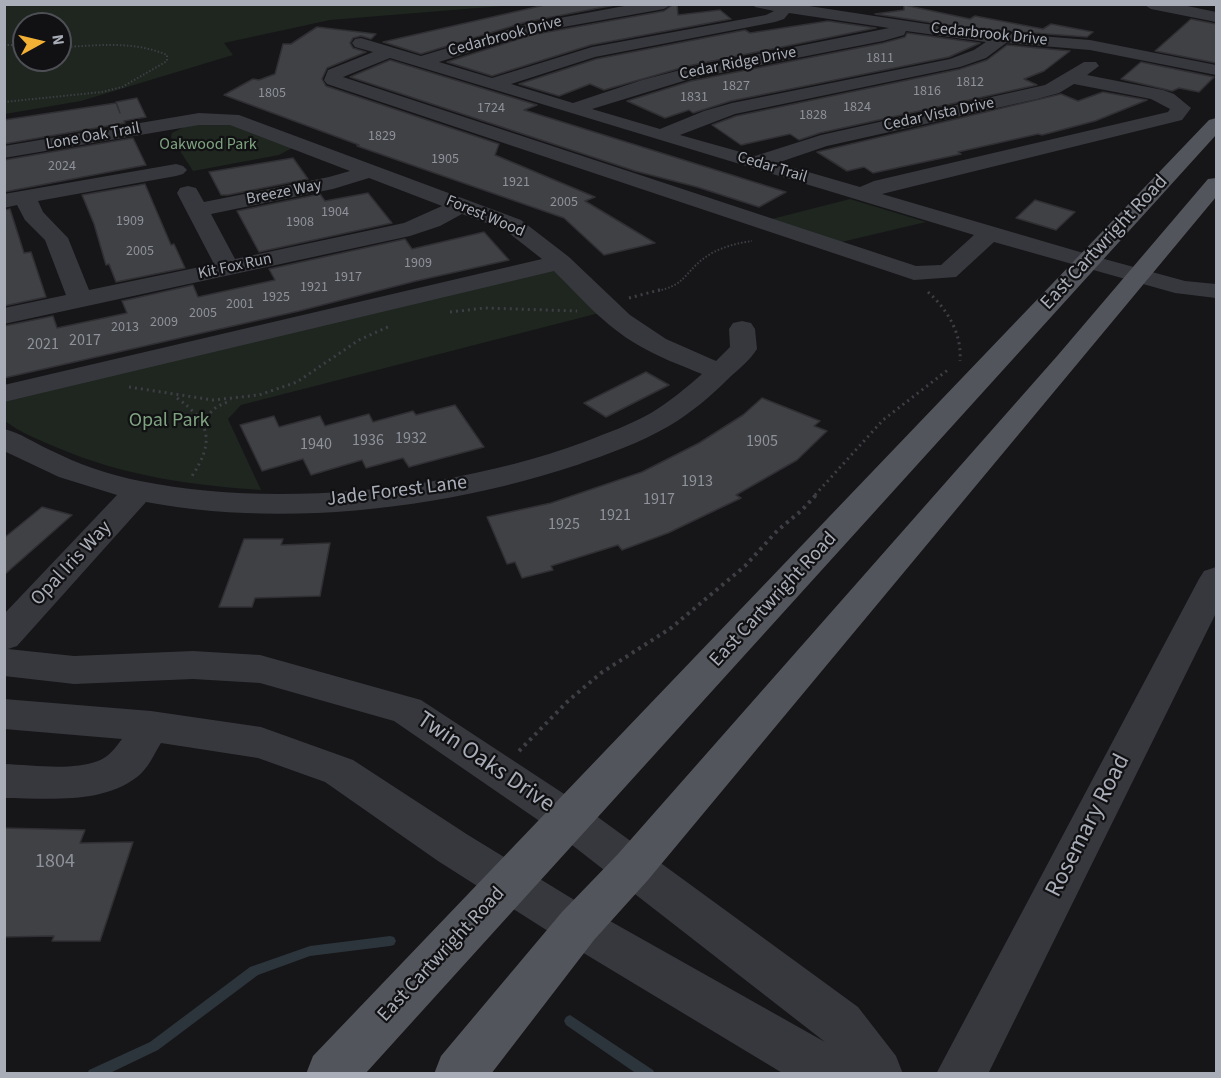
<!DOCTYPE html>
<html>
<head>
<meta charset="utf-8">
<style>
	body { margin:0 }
	#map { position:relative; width:1221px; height:1078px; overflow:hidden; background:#161618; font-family:"Source Sans 3",sans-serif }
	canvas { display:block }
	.frame { position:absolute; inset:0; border:6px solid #a8adb8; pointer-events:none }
	.north { position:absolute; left:12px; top:12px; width:60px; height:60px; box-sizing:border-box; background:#111113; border:2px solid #4d4f55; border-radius:50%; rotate:82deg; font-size:16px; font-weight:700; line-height:24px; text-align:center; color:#a8adb8 }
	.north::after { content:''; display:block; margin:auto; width:21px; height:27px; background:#f2b134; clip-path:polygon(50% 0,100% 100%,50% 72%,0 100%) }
</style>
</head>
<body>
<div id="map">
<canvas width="1221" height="1078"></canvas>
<div class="frame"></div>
<div class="north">N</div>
</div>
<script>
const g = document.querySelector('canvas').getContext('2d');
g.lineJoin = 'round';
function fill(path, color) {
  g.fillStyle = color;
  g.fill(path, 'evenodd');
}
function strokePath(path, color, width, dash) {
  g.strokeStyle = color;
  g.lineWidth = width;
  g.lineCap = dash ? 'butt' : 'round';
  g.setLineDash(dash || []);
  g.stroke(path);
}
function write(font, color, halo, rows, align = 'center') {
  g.font = font + ' "Source Sans 3",sans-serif';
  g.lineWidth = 4.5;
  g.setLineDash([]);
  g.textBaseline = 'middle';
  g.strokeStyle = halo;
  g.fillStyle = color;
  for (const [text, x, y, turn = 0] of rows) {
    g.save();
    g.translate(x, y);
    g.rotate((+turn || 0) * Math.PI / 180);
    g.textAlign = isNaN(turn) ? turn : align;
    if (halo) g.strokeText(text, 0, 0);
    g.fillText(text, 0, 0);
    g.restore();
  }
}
fill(new Path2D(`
	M5 4H514V5L330 20 224 43 233 55 81 101 5 114ZM24 24H60V60H24Z
	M214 122H223L294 147 279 155 193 171 171 137 172 133 184 127Z
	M850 199 926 222 833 244 764 221Z
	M558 268 603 312 241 405 228 419 261 490C190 485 124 476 58 448 39 440 21 433 5 421V401Z`), '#1e261f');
fill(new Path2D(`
	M390 936 394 937 396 941 394 945 390 946 310 956 258 975 158 1050 108 1074H87L89 1070 150 1042 250 967 310 946Z
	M570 1015 653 1070 655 1074H637L566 1025 564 1021 566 1017Z`), '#2c353c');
const building = new Path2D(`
	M549 4H620L526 22 421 54 383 42Z
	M674 4H677L678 15 720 10 731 19 591 45 492 76 447 62 531 35 664 11Z
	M904 5 970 19 975 16 1043 29 1051 24 1093 32 1087 37 966 28 875 14 904 10Z
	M1191 19 1216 24V63L1155 51Z
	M828 21 876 28 688 66 604 90 590 84 559 96 519 84 596 59 745 30 750 33Z
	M317 27 376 34 371 39 361 36 353 38 350 43 353 48 366 52 327 68 322 79 326 86 499 144 495 155 595 197 585 201 655 243 604 255 564 218 357 146 359 145 224 95 253 79 259 80 275 74 283 44H291Z
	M907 33 980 43 949 57 731 101 693 113 689 110 665 118 627 101 691 81 883 43 905 37Z
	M1007 45 1070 51 1044 71 1024 79 1037 85 820 133 799 140 790 134 741 145 712 125 736 116 960 69 987 60Z
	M390 60 537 105 524 110 786 192 759 207 697 187 635 171 350 77Z
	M1141 62 1214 77 1199 92 1179 88 1172 91 1121 79Z
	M1103 92 1147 100 1095 121 1042 135 1038 134 958 152 961 154 873 173 864 167 847 171 817 152 1061 94 1078 101Z
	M137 98 146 117 124 121 125 123 4 144V120L116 103 120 113 116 102Z
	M133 138 146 165 4 192V160Z
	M293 158 308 179 228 195H221L209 172Z
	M145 184 171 245 174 244 185 268 116 282 109 264 106 265 94 224 82 195Z
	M368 193 392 223 259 252 237 211 320 194 325 201Z
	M1035 200 1075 212 1056 230 1016 218Z
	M10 209 24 253 31 252 46 297 4 306V210Z
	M484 232 509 260 416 281 299 311 4 378V326L53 316 57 328 127 313 122 301 193 285 198 297 275 280 269 269 405 239 412 249Z
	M646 372 669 385 606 417 584 403Z
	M762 398 820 421 814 426 827 431 797 460 736 495 741 498 668 533 622 550 618 545 551 566 553 570 522 578 515 562 507 564 487 517 551 503 642 472 699 443 743 415Z
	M455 405 484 447 409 467 403 458 366 468 362 460 311 475 303 459 262 471 240 425 274 416 279 427 320 416 325 426 369 414 373 422 413 411 416 415Z
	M42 507 72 515 4 575V538Z
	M244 539H283L281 545 330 543 320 596 255 598 252 607H219Z
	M4 828 85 830 80 843 133 842 100 941H52L54 936 4 937Z`);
fill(building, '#404145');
strokePath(building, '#303034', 1.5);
strokePath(new Path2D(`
	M4 45H24
	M4 102 102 92 122 87 167 61V55C132 40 97 46 60 47
	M658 291C681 285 681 280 696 265 711 250 731 244 752 241`), '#3d3f44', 2, [1.5, 2]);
strokePath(new Path2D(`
	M928 292C948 310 962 334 960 361
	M629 298 663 289
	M450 312 485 308 577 311
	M129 387 213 400 259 395 297 382 359 340 390 326
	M177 398C210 422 215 441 192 476
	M206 424C208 410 218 405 231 401
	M815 495 883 420 949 369`), '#3d3f44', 3, [2, 4]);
strokePath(new Path2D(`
	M519 751 568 701 601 673 671 628 745 566 777 531 802 510 817 494`), '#3d3f44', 4, [3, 4.5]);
fill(new Path2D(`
	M635 4H672L664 9 530 33 439 62 492 78 592 47 766 15 774 11 755 7 753 4H796L966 30 1090 40 1216 65V75L1090 50 1006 43 986 58 960 67 735 114 680 135 755 156 821 135 1045 85 1084 62H1096L1099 66 1087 75 1163 90 1174 94 1191 108 1182 120 882 194 1097 257 1185 281 1216 284V298L1175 293 994 242 956 277 914 280 327 84 324 80 328 70 373 52 355 47 352 43 355 39 361 38 421 56 527 24ZM789 13 889 28 688 68 642 80 573 103 511 84 595 57 775 22 784 19ZM906 31 986 42 974 50 950 59 732 103 704 111 660 129 592 109 690 79 883 41 904 35ZM390 58 974 235 941 265 916 266 343 77ZM1074 84 1151 99 1170 109 1168 112 874 181 860 187 777 163 827 146 1037 99 1059 93Z
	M1143 4H1178L1216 12V22L1151 9Z
	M199 113 239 115 521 220 569 257 630 315 666 339 716 361 730 347 729 329 733 323 742 321 751 323 755 329 757 349C750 360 739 369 729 378 711 396 691 413 669 426 640 443 608 454 577 465 444 509 284 528 146 502L17 646 8 649 74 656 193 651 260 655 421 700 584 807 858 1007 896 1056 903 1074H784L562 940 438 861 325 782 258 758 161 743C154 754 148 769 137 777 101 805 46 798 4 798V764C33 765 71 771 98 761 109 757 116 747 122 739L4 729V699L151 711 261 727 353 760 468 835 594 912 825 1042 554 831 394 721 260 683 193 679 74 684 4 676V614L117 495 59 477 4 451V429C21 433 34 443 50 450 78 464 109 475 140 481 277 509 454 490 584 442 607 433 630 425 651 413 669 402 686 388 702 374 680 365 658 357 638 345 605 326 580 297 554 271L4 402V385L542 259 505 230 462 214 440 226 410 236 4 324V308L66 295 45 240 25 220 17 205 4 208V194L176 164 183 166 187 170 183 174 176 176 38 201 43 212 68 238 89 290 214 264 177 193 180 188 188 186 196 188 204 202 329 177 350 171 230 125H199L4 158V146ZM369 178 442 206 404 223 235 259 211 214 333 189Z
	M1216 567V613L988 1074H936L1199 579 1204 571Z`), '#37383d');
fill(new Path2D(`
	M1216 118V135L365 1074H306L313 1056 1209 120Z
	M1216 178V197L648 880 594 940 491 1074H434L441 1056 562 912 618 854 1058 355 1208 179Z`), '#53555c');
write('14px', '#8e929b', null, [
	["1811",880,59],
	["1812",970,83],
	["1827",736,87],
	["1816",927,92],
	["1805",272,94],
	["1831",694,98],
	["1824",857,108],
	["1724",491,109],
	["1828",813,116],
	["1829",382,137],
	["1905",445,160],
	["2024",62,167],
	["1921",516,183],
	["2005",564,203],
	["1904",335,213],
	["1909",130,222],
	["1908",300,223],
	["2005",140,252],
	["1909",418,264],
	["1917",348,278],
	["1921",314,288],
	["1925",276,298],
	["2001",240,305],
	["2005",203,314],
	["2009",164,323],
	["2013",125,328]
]);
write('16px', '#a8adb8', '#111113', [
	["Cedarbrook Drive",989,35,6],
	["Cedarbrook Drive",505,37,-15],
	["Cedar Ridge Drive",738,64,-11],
	["Cedar Vista Drive",939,115,-12],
	["Lone Oak Trail",93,137,-10],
	["Cedar Trail",772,168,17],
	["Breeze Way",284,193,-11],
	["Forest Wood",485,217,23],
	["Kit Fox Run",235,267,-12]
]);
write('16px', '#7fa381', '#111113', [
	["Oakwood Park",208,145]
]);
write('16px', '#8e929b', null, [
	["2017",85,341],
	["2021",43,345],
	["1932",411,439],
	["1936",368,441],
	["1905",762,442],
	["1940",316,445],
	["1913",697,482],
	["1917",659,500],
	["1921",615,516],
	["1925",564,525]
]);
write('20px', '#a8adb8', '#111113', [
	["East Cartwright Road",1105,243,-47],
	["Jade Forest Lane",397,492,-7],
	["Opal Iris Way",72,564,-47],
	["East Cartwright Road",774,600,-47],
	["East Cartwright Road",442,955,-47]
]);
write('20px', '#7fa381', '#111113', [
	["Opal Park",169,422]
]);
write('20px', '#8e929b', null, [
	["1804",55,863]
]);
write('24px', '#a8adb8', '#111113', [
	["Twin Oaks Drive",485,763,34],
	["Rosemary Road",1089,826,-63]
]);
</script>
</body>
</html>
